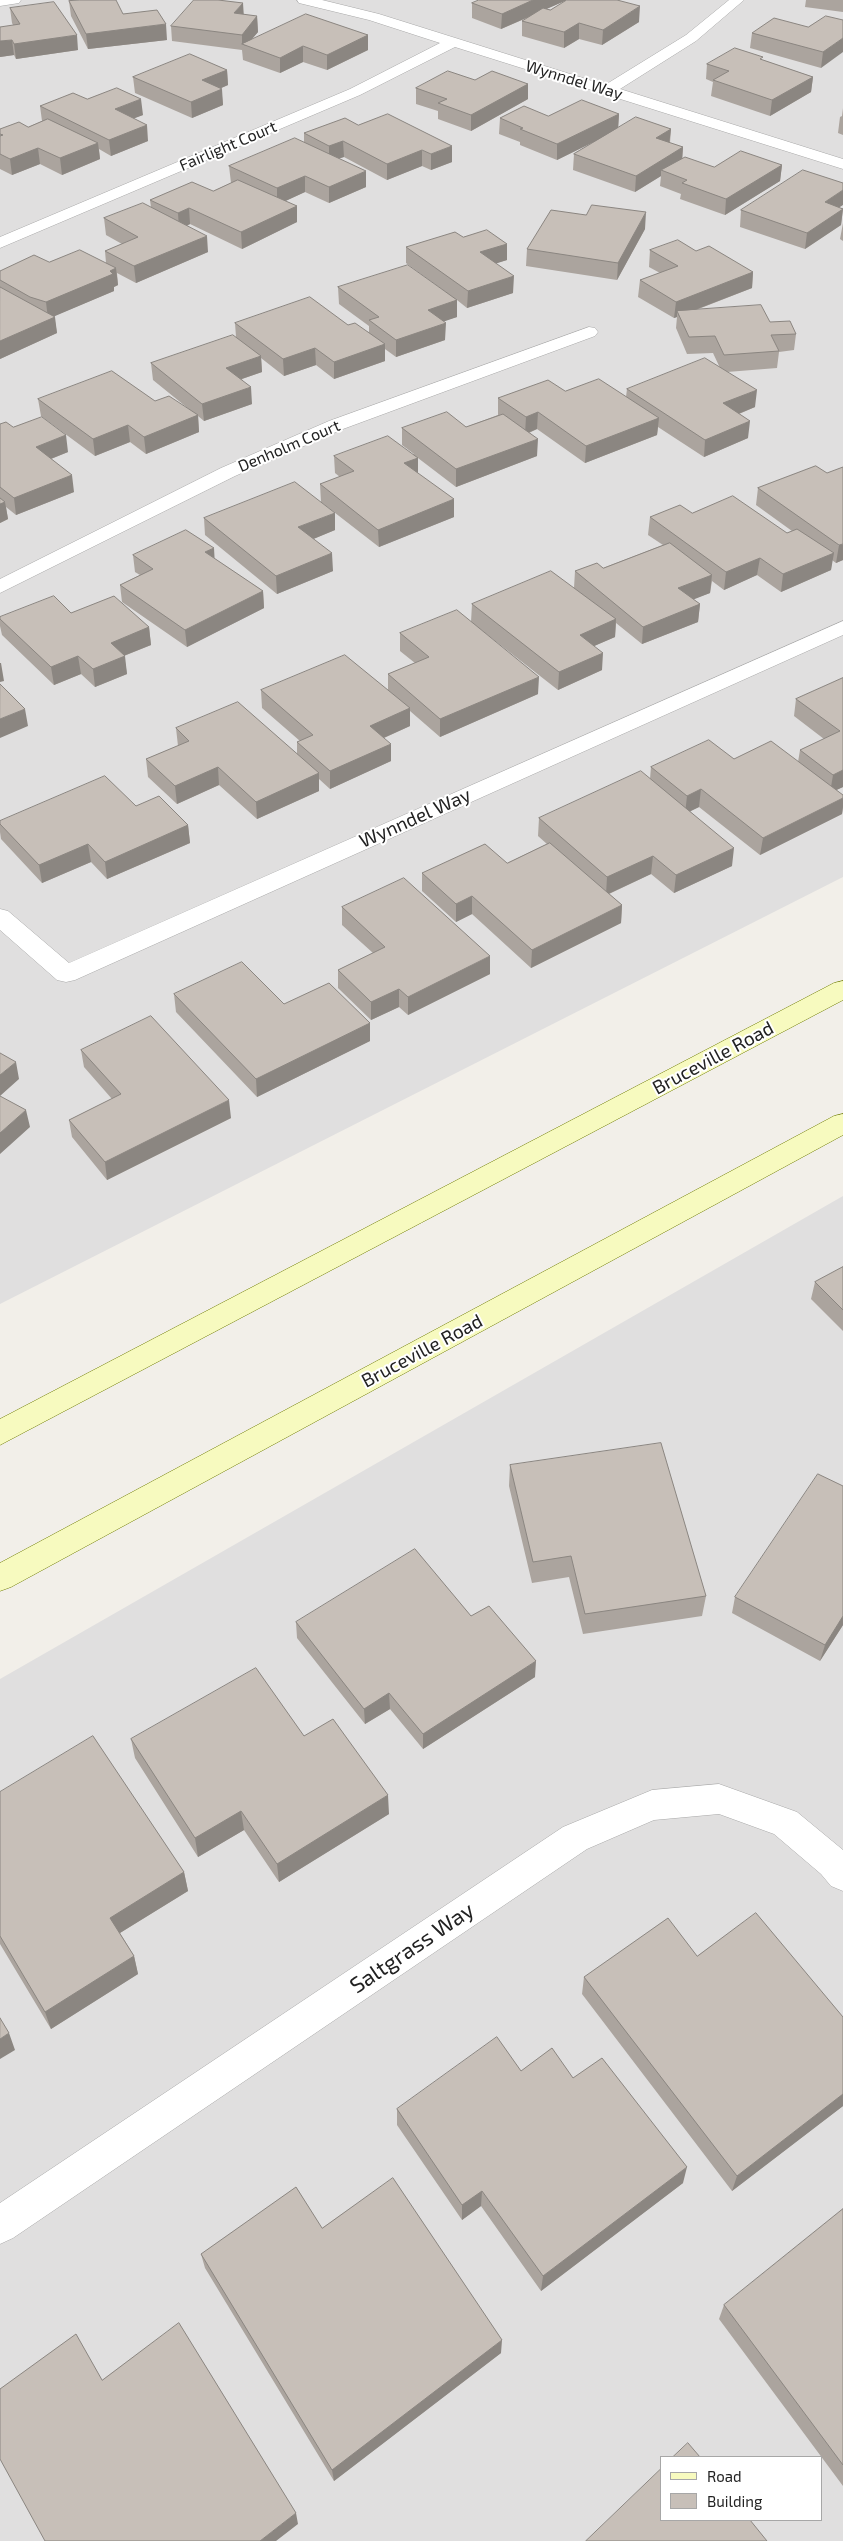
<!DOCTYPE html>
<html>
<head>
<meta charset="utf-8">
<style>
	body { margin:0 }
	#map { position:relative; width:843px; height:2541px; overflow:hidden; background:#f2efe9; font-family:"Exo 2",sans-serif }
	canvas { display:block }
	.legend { position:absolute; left:660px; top:2456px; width:162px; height:65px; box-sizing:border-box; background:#fff; border:1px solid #a7a7a7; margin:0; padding:6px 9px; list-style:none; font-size:15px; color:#222 }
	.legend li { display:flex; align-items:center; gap:10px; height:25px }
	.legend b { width:25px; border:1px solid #a7a7a7 }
</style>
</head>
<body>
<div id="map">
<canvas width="843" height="2541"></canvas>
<ul class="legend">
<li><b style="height:6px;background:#f7fabf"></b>Road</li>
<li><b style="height:14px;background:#c7bfb8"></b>Building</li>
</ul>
</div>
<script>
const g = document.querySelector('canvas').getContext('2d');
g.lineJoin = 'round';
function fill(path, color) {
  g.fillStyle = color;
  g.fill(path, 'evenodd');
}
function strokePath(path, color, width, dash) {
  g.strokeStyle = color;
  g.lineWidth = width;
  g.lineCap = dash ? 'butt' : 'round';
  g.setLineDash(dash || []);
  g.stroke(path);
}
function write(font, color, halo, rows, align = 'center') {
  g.font = font + ' "Exo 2",sans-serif';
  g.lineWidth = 4;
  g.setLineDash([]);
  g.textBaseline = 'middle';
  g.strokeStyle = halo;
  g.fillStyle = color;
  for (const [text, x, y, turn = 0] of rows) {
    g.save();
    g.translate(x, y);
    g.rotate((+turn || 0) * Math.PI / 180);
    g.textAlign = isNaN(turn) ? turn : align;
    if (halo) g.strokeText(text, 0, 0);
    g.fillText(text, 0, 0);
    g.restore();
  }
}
fill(new Path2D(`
	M0 0H843V877L0 1304Z
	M843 1196V2541H0V1679ZM662 2457H822V2520H662Z`), '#e0dfdf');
const minor = new Path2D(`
	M0 0H21L19 3 0 6Z
	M297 0H322L379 14 605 85 686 35 729 0H744L696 41 620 89 843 159V169L455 47 360 95 0 248V237L350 89 440 43 369 20 299 3Z
	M589 327 595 328 598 332 595 336 343 429 235 476 0 593V579L221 468 329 421Z
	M843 621V635L75 980 66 982 57 980 0 930V909L8 911 69 963Z
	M719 1784 797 1812 843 1850V1891L831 1886 821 1874 774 1834 719 1814 654 1820 587 1849 13 2238 0 2244V2203L563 1827 652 1790Z`);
const secondary = new Path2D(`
	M843 981V1000L0 1445V1419L834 983Z
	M843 1114V1135L11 1587 0 1591V1563L834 1116Z`);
strokePath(minor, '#a9a9a9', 1);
strokePath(secondary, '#707d05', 1);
fill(minor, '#fff');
fill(secondary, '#f7fabf');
fill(new Path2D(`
	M567 0 546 9 639 22 602 45 579 39 564 48 522 36V21L529 17 501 29 472 18V3Z
	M806 0H843V12L805 7Z
	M69 1 123 14 167 40 88 49 71 16Z
	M10 8 78 50 16 59 14 55 0 57 13 25 12 23Z
	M244 15 257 16 258 32 251 40 368 35V50L327 70 303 62 280 73 243 60 242 50 172 41 171 26Z
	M843 20 821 68 750 48 752 33 808 27Z
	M763 60 813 77 811 92 770 116 711 96 713 82 706 79 707 64Z
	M227 70 228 85 221 88 223 105 192 118 135 93 133 77Z
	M475 80 528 84V99L471 131 438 119V111L416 104V88Z
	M87 99 143 115 134 118 148 141 111 156 99 149 100 159 62 175 40 164 12 175 0 169V129L28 127 42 121 40 106Z
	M843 108V135L838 133 840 117 842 116Z
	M619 114 618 128 671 129 670 143 683 147 682 158 714 167 782 165 780 181 725 215 680 199 681 194 660 186 661 176 635 192 573 170 574 154 597 140 557 160 520 145V142L499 134 500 118Z
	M358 125 452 162 431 170 422 166 387 180 344 157 339 158 366 187 329 203 305 192 285 201 297 206V222L242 249 190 224 187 226 208 252 136 283 117 273 118 285 114 287V291L54 316 57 333 0 359V271L49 262 106 263 105 251 122 244 106 235 104 218 151 207 150 200 213 191 231 183 229 166 304 143V133Z
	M843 208 841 225 805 249 740 227 741 210Z
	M843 223V241L840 239Z
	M645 229 617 280 526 266 527 249Z
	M463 237 507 244V260L496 263 513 293 467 308 457 300V317L443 321 445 340 396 357 385 349V361L334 379 316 365 284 376 261 358 262 372 242 379 252 404 204 421 198 416 199 432 146 454 130 442 95 456 41 416 38 399 155 401 190 410 153 380 151 363 236 337 235 323 348 325 369 332V326L339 304 338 287 447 293 406 263V247Z
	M650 250 696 251 753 272 752 288 696 310 770 322 796 334 794 350 779 352 777 368 727 372 755 407 739 414 748 438 704 457 658 427 657 435 585 463 537 429 529 433 537 456 456 487 418 458V474L454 517 379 547 321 502 320 484 340 477 335 473 334 456 414 454 402 445V428L466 427 498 415V398L565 391 626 397 627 389 720 368 713 353 687 354 676 328 677 317 674 318 638 297 640 280 660 273 649 267Z
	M0 424 13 427 68 452 51 459 74 492 16 515 6 507 8 519 0 523Z
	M816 466 843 560 836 563 832 560 831 570 781 592 757 575 724 590 712 581 710 593 693 599 700 604 698 622 642 644 616 623 615 637 594 646 602 670 558 690 471 622 472 604 574 588 575 571 603 568 663 545 648 535 650 517 692 513 787 533 792 531 756 505 758 488Z
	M204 518 335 530 313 539 333 571 277 594 205 535Z
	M133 555 215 559 263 591 264 608 187 647 122 602 120 585 140 575 135 572Z
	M71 613 149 627 151 645 124 656 127 674 95 687 81 674 54 685 2 635 0 626V617Z
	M400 633 538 694 440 737 410 711V726L384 738 391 761 330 789 319 779V791L257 819 219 785 177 804 148 777 146 759 178 746 176 728 297 754V742L300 741 262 708 261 690H388V674L415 663 400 651Z
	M843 678V787L836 790 843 795V807L842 814 760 855 699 807 690 811 732 866 674 893 651 874 609 894 622 905 621 923 531 968 472 914 456 922 422 891V873L507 863 547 844 538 836 539 818 650 779 651 767 734 759 798 762 800 750 824 739 794 716 796 699Z
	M136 806 188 825 190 843 107 879 91 862 42 883 1 839 0 832V821Z
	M342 907 490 974 408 1015 399 1007 371 1020 338 988V970L373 953 342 925Z
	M174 994 284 1004 370 1023V1041L257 1097 176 1012Z
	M81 1050 231 1118 107 1180 72 1137 69 1120 112 1099 84 1067Z
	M843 1267V1331L811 1299 815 1282Z
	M510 1465 706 1596 702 1616 583 1634 569 1577 532 1583 509 1486Z
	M843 1486V1625L820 1661 732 1613 735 1597Z
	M471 1616 535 1677 423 1749 390 1709 365 1724 297 1638 296 1622Z
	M304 1736 389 1814 279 1882 244 1830 198 1857 135 1758 131 1739Z
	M0 1792 184 1872 188 1891 120 1933 134 1956 138 1974 51 2029 0 1944Z
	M584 1977 843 2017V2106L732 2191 582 1994Z
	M521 2071 573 2078 683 2183 541 2291 481 2206 462 2220 397 2125V2109Z
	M843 2209V2486L719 2319 724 2305Z
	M322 2228 501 2353 334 2481 205 2268 201 2254Z`), '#aba49e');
fill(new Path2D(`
	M533 0H567L501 29 502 14Z
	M243 3 244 18 234 13Z
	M640 6 639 22 602 45 603 30Z
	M257 16 258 32 246 46 242 44V35Z
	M579 23V39L564 48V32Z
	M166 24 167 40 88 49 86 34Z
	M77 35 78 50 16 59 14 44Z
	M368 35V50L327 70V55Z
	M843 38V52L821 68 823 52Z
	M12 40 14 55 0 57V41Z
	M303 46V62L280 73V58Z
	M227 70 228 85 203 96 202 80Z
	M813 77 811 92 770 116 772 100Z
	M528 84V99L471 131V115Z
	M222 89 223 105 192 118 191 102Z
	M141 99 143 115 117 125 115 109Z
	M619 114 618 130 557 160V144Z
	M147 125 148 141 111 156 109 140Z
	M671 129 669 145 656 138Z
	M343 141 344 157 329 162V146Z
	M98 143 100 159 62 175 60 158Z
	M452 146V162L431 170V154Z
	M683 147 682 163 661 170V176L635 192 636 176Z
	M38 148 40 164 12 175 10 159Z
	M422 150V166L387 180V164Z
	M782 165 780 181 725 215 726 199Z
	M366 171V187L329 203V187Z
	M305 176V192L277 205V188Z
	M843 190V205L823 218 825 202Z
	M297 206V222L242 249 241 232Z
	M189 208 190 224 179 229 178 213Z
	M843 209 841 225 805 249 807 233Z
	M646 212 645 229 617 280 618 263Z
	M207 236 208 252 136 283 134 266Z
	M507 244V260L479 269 480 252Z
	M116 268 118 285 114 287V291L48 319 46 302Z
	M753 272 752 288 679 316 677 311V317L674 318 676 302Z
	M514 276 513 293 467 308 468 291Z
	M457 300V317L428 327V310Z
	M55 317 57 333 0 359V341Z
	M446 323 445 340 396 357V340Z
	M385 344V361L334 379V362Z
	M315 348 316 365 284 376 283 359Z
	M261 356 262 372 227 384 226 368Z
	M251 387 252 404 204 421 202 404Z
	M757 390 755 407 721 421 723 403Z
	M538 412 537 429 525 434 526 417Z
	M198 415 199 432 146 454 144 437Z
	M659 418 657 435 585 463 586 446Z
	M750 421 748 438 704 457 705 440Z
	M128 425 130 442 95 456 93 439Z
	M66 435 68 452 38 464 36 447Z
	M538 439 537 456 456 487V469Z
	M418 458V475L404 463Z
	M72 475 74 492 16 515 14 498Z
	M454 499V517L379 547 378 530Z
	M5 502 8 519 0 523V504Z
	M335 513V530L299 545 298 527Z
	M843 544V560L836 563 839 545Z
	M214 548 215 566 205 552Z
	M332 553 333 571 277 594 276 576Z
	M834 553 831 570 781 592 783 574Z
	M760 558 757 575 724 590 726 572Z
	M712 575 710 593 677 606 678 588Z
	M263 591 264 608 187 647 185 630Z
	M700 604 698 622 642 644 643 627Z
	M616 619 615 637 578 653 580 635Z
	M149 627 151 645 113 660 111 643Z
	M603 653 602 670 558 690 559 672Z
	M78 656 81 674 54 685 51 667Z
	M125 656 127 674 95 687 93 669Z
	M0 663H1L4 681 0 682Z
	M539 677 538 694 440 737V719Z
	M410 708V726L370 744V726Z
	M25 709 28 726 0 738V719Z
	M391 744V761L330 789V771Z
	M218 767 219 785 177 804 175 786Z
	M843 770V787L830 793 833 775Z
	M319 773V791L257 819 256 802Z
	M701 789 699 807 685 814 687 796Z
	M843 798V807L842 814 760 855 763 838Z
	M188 825 190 843 107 879 105 862Z
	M88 844 91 862 42 883 39 865Z
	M734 848 732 866 674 893 676 875Z
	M653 856 651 874 606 895 607 877Z
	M472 896V914L456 922V904Z
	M622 905 621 923 531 968 532 950Z
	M490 956V974L408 1015V997Z
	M399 989V1007L371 1020V1002Z
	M370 1023V1041L257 1097 256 1079Z
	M16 1062 19 1079 0 1096V1075Z
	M229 1100 231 1118 107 1180 105 1162Z
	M26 1110 30 1127 0 1154V1133Z
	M843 1616V1625L820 1661 825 1645Z
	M536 1661 535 1677 423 1749V1734Z
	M389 1693 390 1709 365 1724 364 1709Z
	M388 1795 389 1814 279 1882 277 1864Z
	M241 1811 244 1830 198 1857 195 1838Z
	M184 1872 188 1891 115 1936 110 1918Z
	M134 1956 138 1974 51 2029 45 2012Z
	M9 2033 15 2050 0 2059V2039Z
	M843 2094V2106L732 2191 737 2176Z
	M687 2167 683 2183 541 2291 543 2276Z
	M482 2191 481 2206 462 2220V2205Z
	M502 2340 501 2353 334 2481 332 2470Z
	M296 2513 298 2524 276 2541H260Z`), '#8b8681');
const building = new Path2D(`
	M80 0H116L123 14 157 10 166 24 86 34 69 1Z
	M194 0H218L243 3 234 13 257 16 242 35 171 26Z
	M479 0H533L502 14 472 3Z
	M567 0H617L640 6 603 30 579 23 564 32 522 21 543 8 550 10Z
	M54 2 77 35 14 44 12 40 0 41V27L20 24 10 8Z
	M306 14 368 35 327 55 303 46 280 58 242 44Z
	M826 16 843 20V38L823 52 752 33 774 18 808 27Z
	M735 48 763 57 760 59 813 77 772 100 713 80 729 71 707 64Z
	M190 54 227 70 202 80 222 89 191 102 133 77Z
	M448 71 475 80 492 71 528 84 471 115 438 103 447 99 416 88Z
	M117 88 141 99 115 109 147 125 109 140 40 106 73 93 87 99Z
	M582 100 619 114 557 144 520 129 523 128 500 118 524 106 548 116Z
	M388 114 452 146 431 154 422 150 387 164 343 141 329 146 304 133 345 118 358 125Z
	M636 117 671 129 656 138 683 147 636 176 574 154Z
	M48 119 98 143 60 158 38 148 10 159 0 154V136L3 135 0 134V129L19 122 28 127Z
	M295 138 366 171 329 187 305 176 277 188 229 166Z
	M741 151 782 165 726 199 682 183 687 180 661 170 685 157 714 167Z
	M803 170 843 183V190L825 202 843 209 807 233 741 210Z
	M238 180 297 206 241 232 189 208 178 213 150 200 192 182 213 191Z
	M143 203 207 236 134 266 105 251 138 237 104 218Z
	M592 205 646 212 618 263 527 249 551 210 586 215Z
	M487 230 507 244 480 252 514 276 468 291 406 247 455 232 463 237Z
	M678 240 696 251 709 246 753 272 676 302 640 280 678 266 650 250Z
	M80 250 116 268 110 271 113 274 46 302 30 297 0 280V271L34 255 49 262Z
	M408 265 457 300 428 310 446 323 396 340 369 320 379 317 338 287Z
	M0 287 55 317 0 341Z
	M310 297 348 325 355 323 385 344 334 362 315 348 283 359 235 323Z
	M761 305 770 322 790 321 796 334 771 335 779 351 724 355 715 336 689 337 677 311Z
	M233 335 261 356 226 368 251 387 202 404 151 363Z
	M705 358 757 390 723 403 750 421 705 440 627 389Z
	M112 371 155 401 169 396 198 415 144 437 128 425 93 439 38 399Z
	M599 379 659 418 586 446 538 412 526 417 498 398 548 380 565 391Z
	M447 412 466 427 503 414 538 439 456 469 402 428Z
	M42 417 66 435 36 447 72 475 14 498 0 487V424L6 422 13 427Z
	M388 436 418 458 404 463 454 499 378 530 320 484 354 471 334 456Z
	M816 466 827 473 843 467V544L839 545 758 488Z
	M295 482 335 513 298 527 332 553 276 576 204 518Z
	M733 496 787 533 797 529 834 553 783 574 760 558 726 572 650 517 680 505 692 513Z
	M0 498 5 502 0 504Z
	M186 530 214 548 205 552 263 591 185 630 120 585 153 569 133 555Z
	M670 543 712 575 678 588 700 604 643 627 575 571 597 563 603 568Z
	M551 571 616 619 580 635 603 653 559 672 472 604Z
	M54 596 71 613 114 596 149 627 111 643 125 656 93 669 78 656 51 667 0 619V617Z
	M457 610 539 677 440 719 388 674 429 657 400 633Z
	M345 655 410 708 370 726 391 744 330 771 297 742 313 735 261 690Z
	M843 678V770L833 775 800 750 840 731 796 699Z
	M0 684 25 709 0 719Z
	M238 702 319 773 256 802 218 767 175 786 146 759 189 741 176 728Z
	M709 740 734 759 771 741 843 795V798L763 838 701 789 687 796 651 767Z
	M641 771 734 848 676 875 653 856 607 877 539 818Z
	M105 776 136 806 159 796 188 825 105 862 88 844 39 865 0 824V821Z
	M550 843 622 905 532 950 472 896 456 904 422 873 485 844 507 863Z
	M404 878 490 956 408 997 399 989 371 1002 338 970 385 947 342 907Z
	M242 962 284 1004 329 983 370 1023 256 1079 174 994Z
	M151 1016 229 1100 105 1162 69 1120 121 1094 81 1050Z
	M0 1053 16 1062 0 1075Z
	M0 1096 26 1110 0 1133Z
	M843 1267V1310L815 1282Z
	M661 1443 706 1596 585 1614 571 1556 533 1562 510 1465Z
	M818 1474 843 1486V1616L825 1645 735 1597Z
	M415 1549 471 1616 489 1606 536 1661 423 1734 389 1693 364 1709 296 1622Z
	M256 1668 304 1736 333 1719 388 1795 277 1864 241 1811 195 1838 131 1739Z
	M93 1736 184 1872 110 1918 134 1956 45 2012 0 1936V1792Z
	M756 1913 843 2017V2094L737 2176 584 1977 668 1918 697 1956Z
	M0 2018 9 2033 0 2039Z
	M497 2037 521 2071 552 2048 573 2078 602 2058 687 2167 543 2276 482 2191 462 2205 397 2109Z
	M393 2178 502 2340 332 2470 201 2254 296 2187 322 2228Z
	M843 2209V2465L724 2305Z
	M179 2323 296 2513 260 2541H45L0 2459V2389L76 2334 102 2380Z
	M688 2443 700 2457H673Z
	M662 2468V2520H750L767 2541H586Z`);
fill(building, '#c7bfb8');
strokePath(building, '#8b8681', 1);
write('16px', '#222', '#fff', [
	["Wynndel Way",574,80,17],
	["Fairlight Court",228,146,-23],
	["Denholm Court",289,446,-23]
]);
write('19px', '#222', '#fff', [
	["Wynndel Way",415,818,-24],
	["Bruceville Road",713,1058,-28],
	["Bruceville Road",422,1351,-28]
]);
write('22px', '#222', '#fff', [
	["Saltgrass Way",412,1948,-34]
]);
</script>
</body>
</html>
